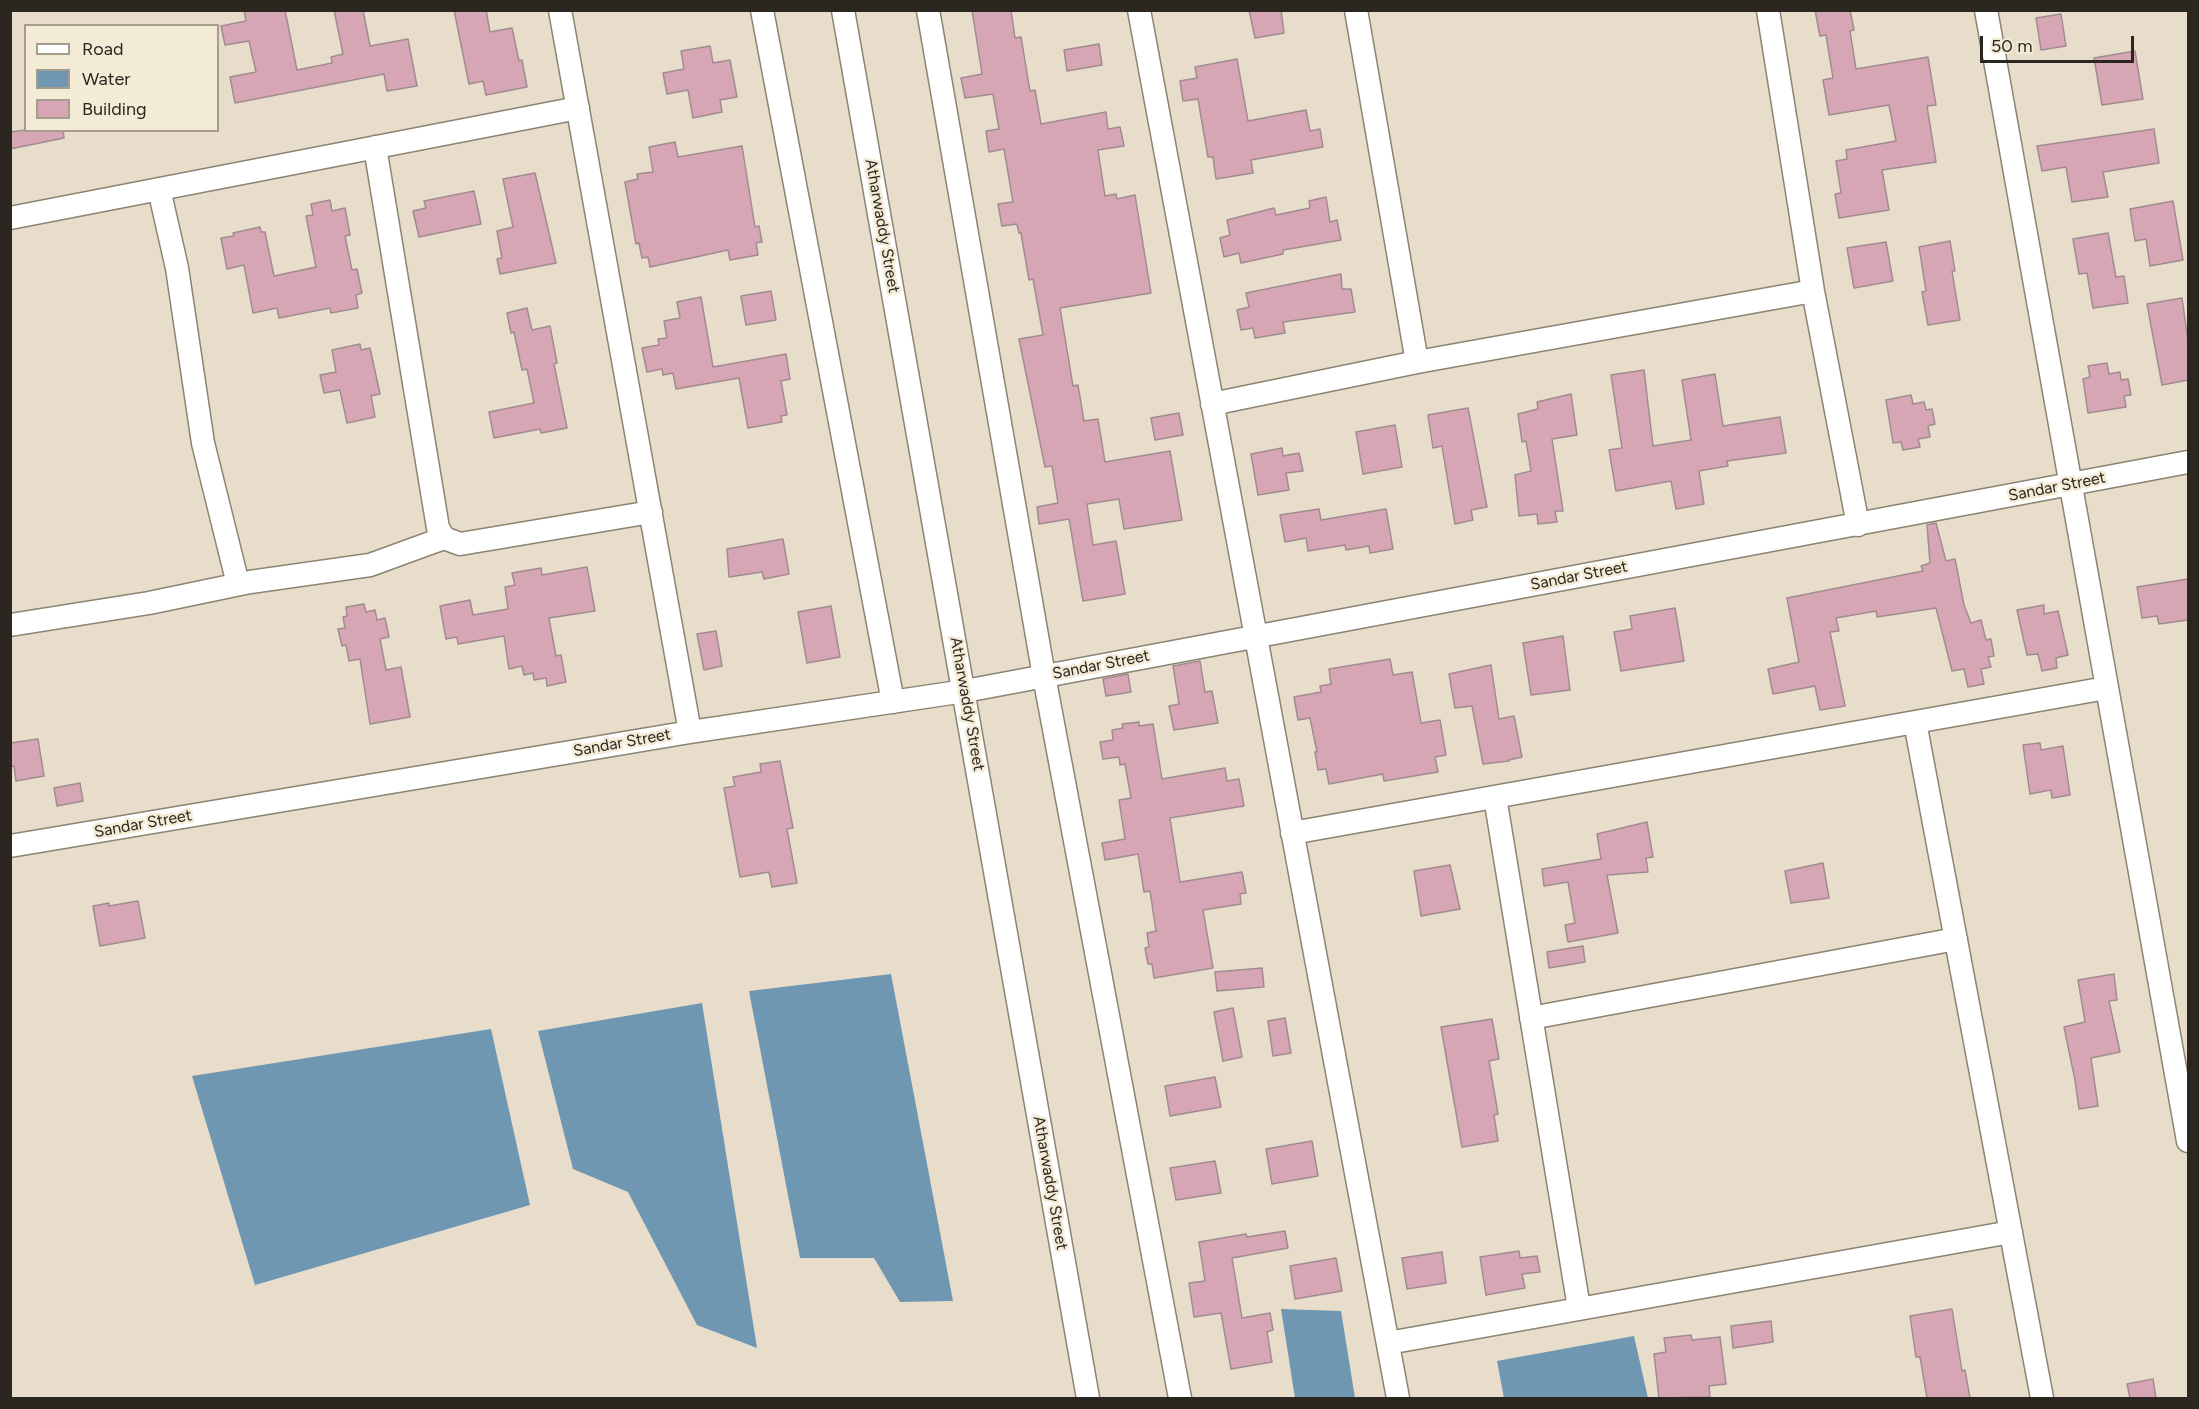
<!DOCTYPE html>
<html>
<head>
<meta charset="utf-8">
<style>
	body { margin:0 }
	#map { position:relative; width:2199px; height:1409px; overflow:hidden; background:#e7ddca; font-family:Figtree,sans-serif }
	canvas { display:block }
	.frame { position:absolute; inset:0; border:12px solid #2b2720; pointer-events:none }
	.legend { position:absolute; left:24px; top:24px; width:195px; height:108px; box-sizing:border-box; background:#f4ebd7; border:2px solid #a49d8e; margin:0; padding:8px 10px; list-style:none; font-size:18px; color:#2b2720 }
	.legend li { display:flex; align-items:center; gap:12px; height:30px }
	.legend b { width:30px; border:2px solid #a49d8e }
	.scale { position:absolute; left:1980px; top:36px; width:154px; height:27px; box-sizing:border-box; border:3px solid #2b2720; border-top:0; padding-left:8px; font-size:18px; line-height:21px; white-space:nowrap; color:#2b2720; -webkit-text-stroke:4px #f4ebd7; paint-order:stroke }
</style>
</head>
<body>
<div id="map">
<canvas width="2199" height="1409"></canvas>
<div class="frame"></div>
<ul class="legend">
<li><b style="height:8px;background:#fff"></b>Road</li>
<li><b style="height:16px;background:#6f97b2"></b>Water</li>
<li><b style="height:16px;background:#d7a6b5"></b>Building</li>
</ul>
<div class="scale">50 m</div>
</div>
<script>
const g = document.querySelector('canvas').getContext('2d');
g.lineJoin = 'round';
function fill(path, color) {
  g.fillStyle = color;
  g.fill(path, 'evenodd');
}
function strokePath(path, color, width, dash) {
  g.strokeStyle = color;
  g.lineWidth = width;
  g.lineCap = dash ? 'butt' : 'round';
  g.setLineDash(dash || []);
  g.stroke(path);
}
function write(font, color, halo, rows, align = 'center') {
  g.font = font + ' Figtree,sans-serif';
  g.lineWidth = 5;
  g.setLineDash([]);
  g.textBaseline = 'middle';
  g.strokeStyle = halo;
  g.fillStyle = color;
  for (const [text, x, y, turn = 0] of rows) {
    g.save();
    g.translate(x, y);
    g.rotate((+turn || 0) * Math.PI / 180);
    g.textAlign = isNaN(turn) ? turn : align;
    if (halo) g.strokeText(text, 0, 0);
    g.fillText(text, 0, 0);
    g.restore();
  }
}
fill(new Path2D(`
	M891 974 953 1301 900 1302 874 1258H800L749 991Z
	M702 1003 757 1348 697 1325 628 1192 573 1169 538 1031Z
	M491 1029 530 1205 255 1285 192 1076Z
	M1281 1309 1341 1311 1355 1398H1295Z
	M1634 1336 1648 1398H1504L1497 1361Z`), '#6f97b2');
const building = new Path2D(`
	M244 10H285L297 70 332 63 331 57 343 54 334 10H363L370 46 408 39 417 86 387 91 384 74 235 103 230 77 256 72 249 41 225 45 221 26 246 21Z
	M454 10H486L490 32 512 28 519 61 522 60 527 87 486 95 483 81 469 84Z
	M972 10H1011L1015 38 1021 37 1030 91 1035 90 1041 124 1106 112 1108 129 1120 127 1124 146 1098 150 1105 196 1116 194 1117 199 1135 195 1151 293 1060 308 1073 386 1078 385 1084 421 1098 419 1105 462 1170 451 1182 520 1124 529 1119 499 1087 504 1093 545 1116 541 1125 594 1083 601 1069 519 1039 524 1037 507 1058 503 1052 466 1045 467 1019 339 1043 335 1033 279 1029 280 1021 233H1019L1017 224 1002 226 998 204 1013 202 1004 149 989 152 986 131 999 129 993 94 965 98 961 78 982 74Z
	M1249 10H1281L1284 33 1255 38Z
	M1815 10H1850L1854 30 1850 31 1856 69 1928 57 1936 105 1927 106 1936 162 1882 170 1889 210 1839 218 1835 194 1841 193 1836 161 1847 159 1846 150 1896 141 1889 105 1829 115 1823 80 1833 78 1826 35 1820 36Z
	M2061 14 2066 46 2041 50 2036 18Z
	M1099 44 1102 65 1067 71 1064 50Z
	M710 46 713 63 730 60 737 97 720 100 722 112 693 118 688 90 667 94 663 73 684 69 681 51Z
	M2135 51 2143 99 2102 105 2094 58Z
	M1237 59 1248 121 1306 110 1310 131 1320 129 1323 147 1251 160 1253 173 1216 179 1213 157H1208L1198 99 1183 101 1180 81 1197 78 1195 67Z
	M2154 129 2159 163 2103 172 2108 197 2072 202 2066 167 2042 171 2037 146Z
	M26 130H63L64 138 10 149V132Z
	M675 142 678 157 742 146 755 227 759 226 762 242 756 243 758 255 730 260 728 250 650 267 648 257 642 258 639 243 636 244 625 182 638 179 637 174 653 172 649 147Z
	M535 173 556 263 500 274 497 259 502 258 497 231 513 227 503 179Z
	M474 191 481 224 419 237 413 211 426 208 424 201Z
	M1326 197 1330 222 1337 220 1341 240 1283 250V254L1241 263 1239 253 1224 257 1220 238 1230 235 1227 220 1274 208 1276 215 1310 208 1309 201Z
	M330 200 332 211 345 208 350 235 345 236 352 270 357 269 362 293 356 295 358 308 331 313 330 308 279 318 277 308 253 313 244 265 227 269 221 238 234 236 233 233 260 227 261 232H265L274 276 316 267 306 216 313 215 311 204Z
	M2173 201 2183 260 2150 266 2146 239 2135 241 2130 209Z
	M2108 233 2116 277 2124 276 2128 303 2093 308 2087 273 2079 274 2073 239Z
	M1950 241 1955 271H1952L1960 320 1928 325 1922 292 1926 291 1919 247Z
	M1886 242 1893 281 1854 288 1847 248Z
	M1341 274 1342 289H1351L1355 312 1283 322 1285 333 1255 338 1253 328 1241 330 1237 310 1249 307 1246 293Z
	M771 291 776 320 746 325 741 296Z
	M701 297 713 367 786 354 790 379 781 381 787 415 781 416 782 422 748 428 739 378 676 389 673 373 663 375 662 369 647 372 642 348 659 345 658 339 667 338 664 321 680 318 677 302Z
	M2182 298 2188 341V380L2162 385 2147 304Z
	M527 308 532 330 550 326 557 363 554 364 567 428 541 433 540 429 494 438 489 412 534 403 527 369 522 370 514 332 511 333 507 313Z
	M360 344 361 350 370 348 380 394 371 396 375 417 347 423 340 390 324 393 320 375 336 372 332 350Z
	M2107 363 2109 374 2120 372 2121 380 2128 379 2131 395 2124 396 2126 407 2088 413 2083 379 2090 377 2088 366Z
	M1644 370 1653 446 1691 440 1682 380 1715 374 1723 426 1780 417 1786 453 1727 461 1728 466 1699 471 1704 504 1676 509 1671 481 1616 491 1609 450 1622 448 1611 375Z
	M1571 394 1577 435 1552 439 1563 511H1555L1557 522 1538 524 1537 514 1519 516 1515 475 1531 471 1526 441 1522 442 1518 414 1538 409 1537 402Z
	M1911 395 1913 404 1924 402 1926 410 1932 409 1935 424 1928 426 1930 437 1918 439 1920 447 1903 450 1901 442 1893 443 1886 400Z
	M1468 408 1487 507 1471 510 1473 520 1455 524 1442 446 1433 448 1428 415Z
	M1179 413 1183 435 1155 440 1151 418Z
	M1395 425 1402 467 1363 474 1356 432Z
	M1282 448 1283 456 1299 453 1303 471 1286 473 1289 490 1258 495 1251 454Z
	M1319 509 1321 520 1386 509 1393 549 1370 553 1369 546 1346 550 1345 545 1308 551 1306 538 1285 542 1280 515Z
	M1936 523 1946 561 1955 559 1964 605 1971 623 1981 620 1986 640 1991 639 1994 656 1988 657 1991 667 1981 669 1984 684 1968 687 1964 669 1952 671 1936 608 1877 617 1876 611 1836 618 1839 631 1830 632 1845 706 1820 710 1815 686 1773 694 1768 669 1799 662 1787 598 1923 571 1921 566 1930 563 1927 525Z
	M783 539 789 574 764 579 762 572 729 577 727 549Z
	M587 567 595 611 549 618 556 656 561 655 566 682 547 686 546 678 534 680 533 673 524 675 522 666 509 669 504 636 458 644 457 637 446 639 440 606 470 600 473 615 508 609 505 587 515 585 512 573 541 568 542 575Z
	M2188 579V620L2159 624 2157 616 2142 618 2137 587Z
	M364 604 366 612 375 610 377 620 385 618 389 637 380 639 386 670 401 667 410 717 370 724 360 659 349 661 346 645 342 646 338 629 345 628 343 617 347 616 346 607Z
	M2044 605V614L2058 611 2068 655 2056 658 2057 668 2042 671 2038 654 2027 655 2017 610Z
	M831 606 840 657 807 663 798 612Z
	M1675 608 1684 661 1621 671 1614 632 1632 629 1630 616Z
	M716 631 722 666 704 670 697 634Z
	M1563 636 1570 690 1531 695 1523 643Z
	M1390 659 1393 675 1412 672 1421 723 1440 720 1446 755 1435 757 1438 772 1384 781 1383 774 1329 784 1326 769 1318 770 1315 752H1317L1310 718 1298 720 1294 697 1321 692 1320 686 1331 684 1329 669Z
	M1200 661 1205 692 1212 691 1218 723 1174 730 1169 706 1179 704 1173 666Z
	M1491 665 1499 719 1514 716 1522 757 1509 760V761L1483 764 1472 706 1455 708 1449 674Z
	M1128 674 1131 692 1106 696 1103 679Z
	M1139 722V726L1153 724 1162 779 1225 768 1227 781 1239 779 1244 806 1170 818 1180 882 1242 872 1246 893 1240 894 1241 904 1203 910 1213 968 1154 978 1152 964H1148L1145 948 1149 947 1147 933 1156 931 1150 891 1144 892 1138 854 1105 860 1102 843 1125 839 1119 800 1131 798 1125 764 1120 765 1119 757 1103 759 1100 742 1113 740 1112 730 1123 728 1122 724Z
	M38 739 44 776 16 781 14 766 10 767V743Z
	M2040 743 2041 750 2063 746 2070 795 2052 798 2051 790 2030 794 2023 745Z
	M780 761 793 828 787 829 797 883 772 887 769 872 740 877 724 788 735 786 733 777 761 772 760 764Z
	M80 783 83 801 57 806 54 788Z
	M1647 822 1653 857 1646 858 1648 872 1607 875 1618 933 1568 942 1565 925 1575 923 1568 882 1544 886 1542 869 1601 859 1597 834Z
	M1823 863 1829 898 1791 903 1785 871Z
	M1450 865 1460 909 1421 916 1414 871Z
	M138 901 145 938 100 946 93 906 109 903V906Z
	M1583 946 1585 962 1549 968 1547 952Z
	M1262 968 1264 987 1217 991 1215 972Z
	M2114 974 2117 1000 2109 1001 2120 1052 2091 1058 2098 1106 2079 1109 2075 1080 2064 1027 2085 1022 2078 980Z
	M1233 1008 1242 1057 1223 1061 1214 1012Z
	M1285 1018 1291 1053 1273 1056 1268 1021Z
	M1492 1019 1499 1059 1489 1061 1498 1114 1494 1115 1498 1141 1462 1147 1441 1027Z
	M1215 1077 1221 1107 1170 1116 1165 1086Z
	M1312 1141 1318 1176 1272 1184 1266 1149Z
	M1215 1161 1221 1193 1176 1200 1170 1168Z
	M1285 1231 1288 1248 1232 1258 1242 1318 1270 1313 1273 1330 1267 1332 1272 1362 1231 1369 1221 1313 1194 1317 1189 1283 1205 1281 1199 1242 1246 1234 1247 1237Z
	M1519 1251 1520 1258 1537 1256 1540 1272 1522 1274 1525 1288 1486 1295 1480 1257Z
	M1442 1252 1446 1283 1407 1289 1402 1258Z
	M1336 1258 1342 1291 1295 1299 1290 1266Z
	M1952 1309 1962 1371 1965 1370 1970 1398H1927L1920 1357H1916L1910 1316Z
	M1771 1321 1773 1342 1733 1348 1731 1326Z
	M1691 1335 1692 1340 1720 1337 1726 1384 1709 1386 1710 1397 1659 1398 1654 1354 1666 1352 1664 1338Z
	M2153 1379 2156 1398H2130L2127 1384Z`);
fill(building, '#d7a6b5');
strokePath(building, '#a18b91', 1.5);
const minor = new Path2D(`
	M560 10 690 732
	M762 10 893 702
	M843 10 1088 1398
	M928 10 1044 676 1180 1398
	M1139 10 1398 1398
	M1356 10 1417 362
	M1768 10 1813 291 1858 525
	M1986 10 2188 1141
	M375 147 438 528 444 538 460 544 651 512
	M159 189 177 268 203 443 238 584
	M10 218 578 108
	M1212 404 1417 362 1813 291
	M10 625 149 603 250 582 370 565 444 538
	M1915 722 2042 1398
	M1495 797 1579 1308
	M1292 833 2106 688
	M10 846 690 732 965 691 2188 462
	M1531 1018 1956 939
	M1388 1343 2011 1232`);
strokePath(minor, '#8c8472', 25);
strokePath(minor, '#fff', 22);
write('16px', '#2b2720', '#f4ebd7', [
	["Atharwaddy Street",882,226,80],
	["Sandar Street",2057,487,-11],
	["Sandar Street",1579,576,-11],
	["Sandar Street",1101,665,-11],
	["Atharwaddy Street",967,704,80],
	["Sandar Street",622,743,-10],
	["Sandar Street",143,824,-10],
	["Atharwaddy Street",1050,1183,80]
]);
</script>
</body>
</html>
